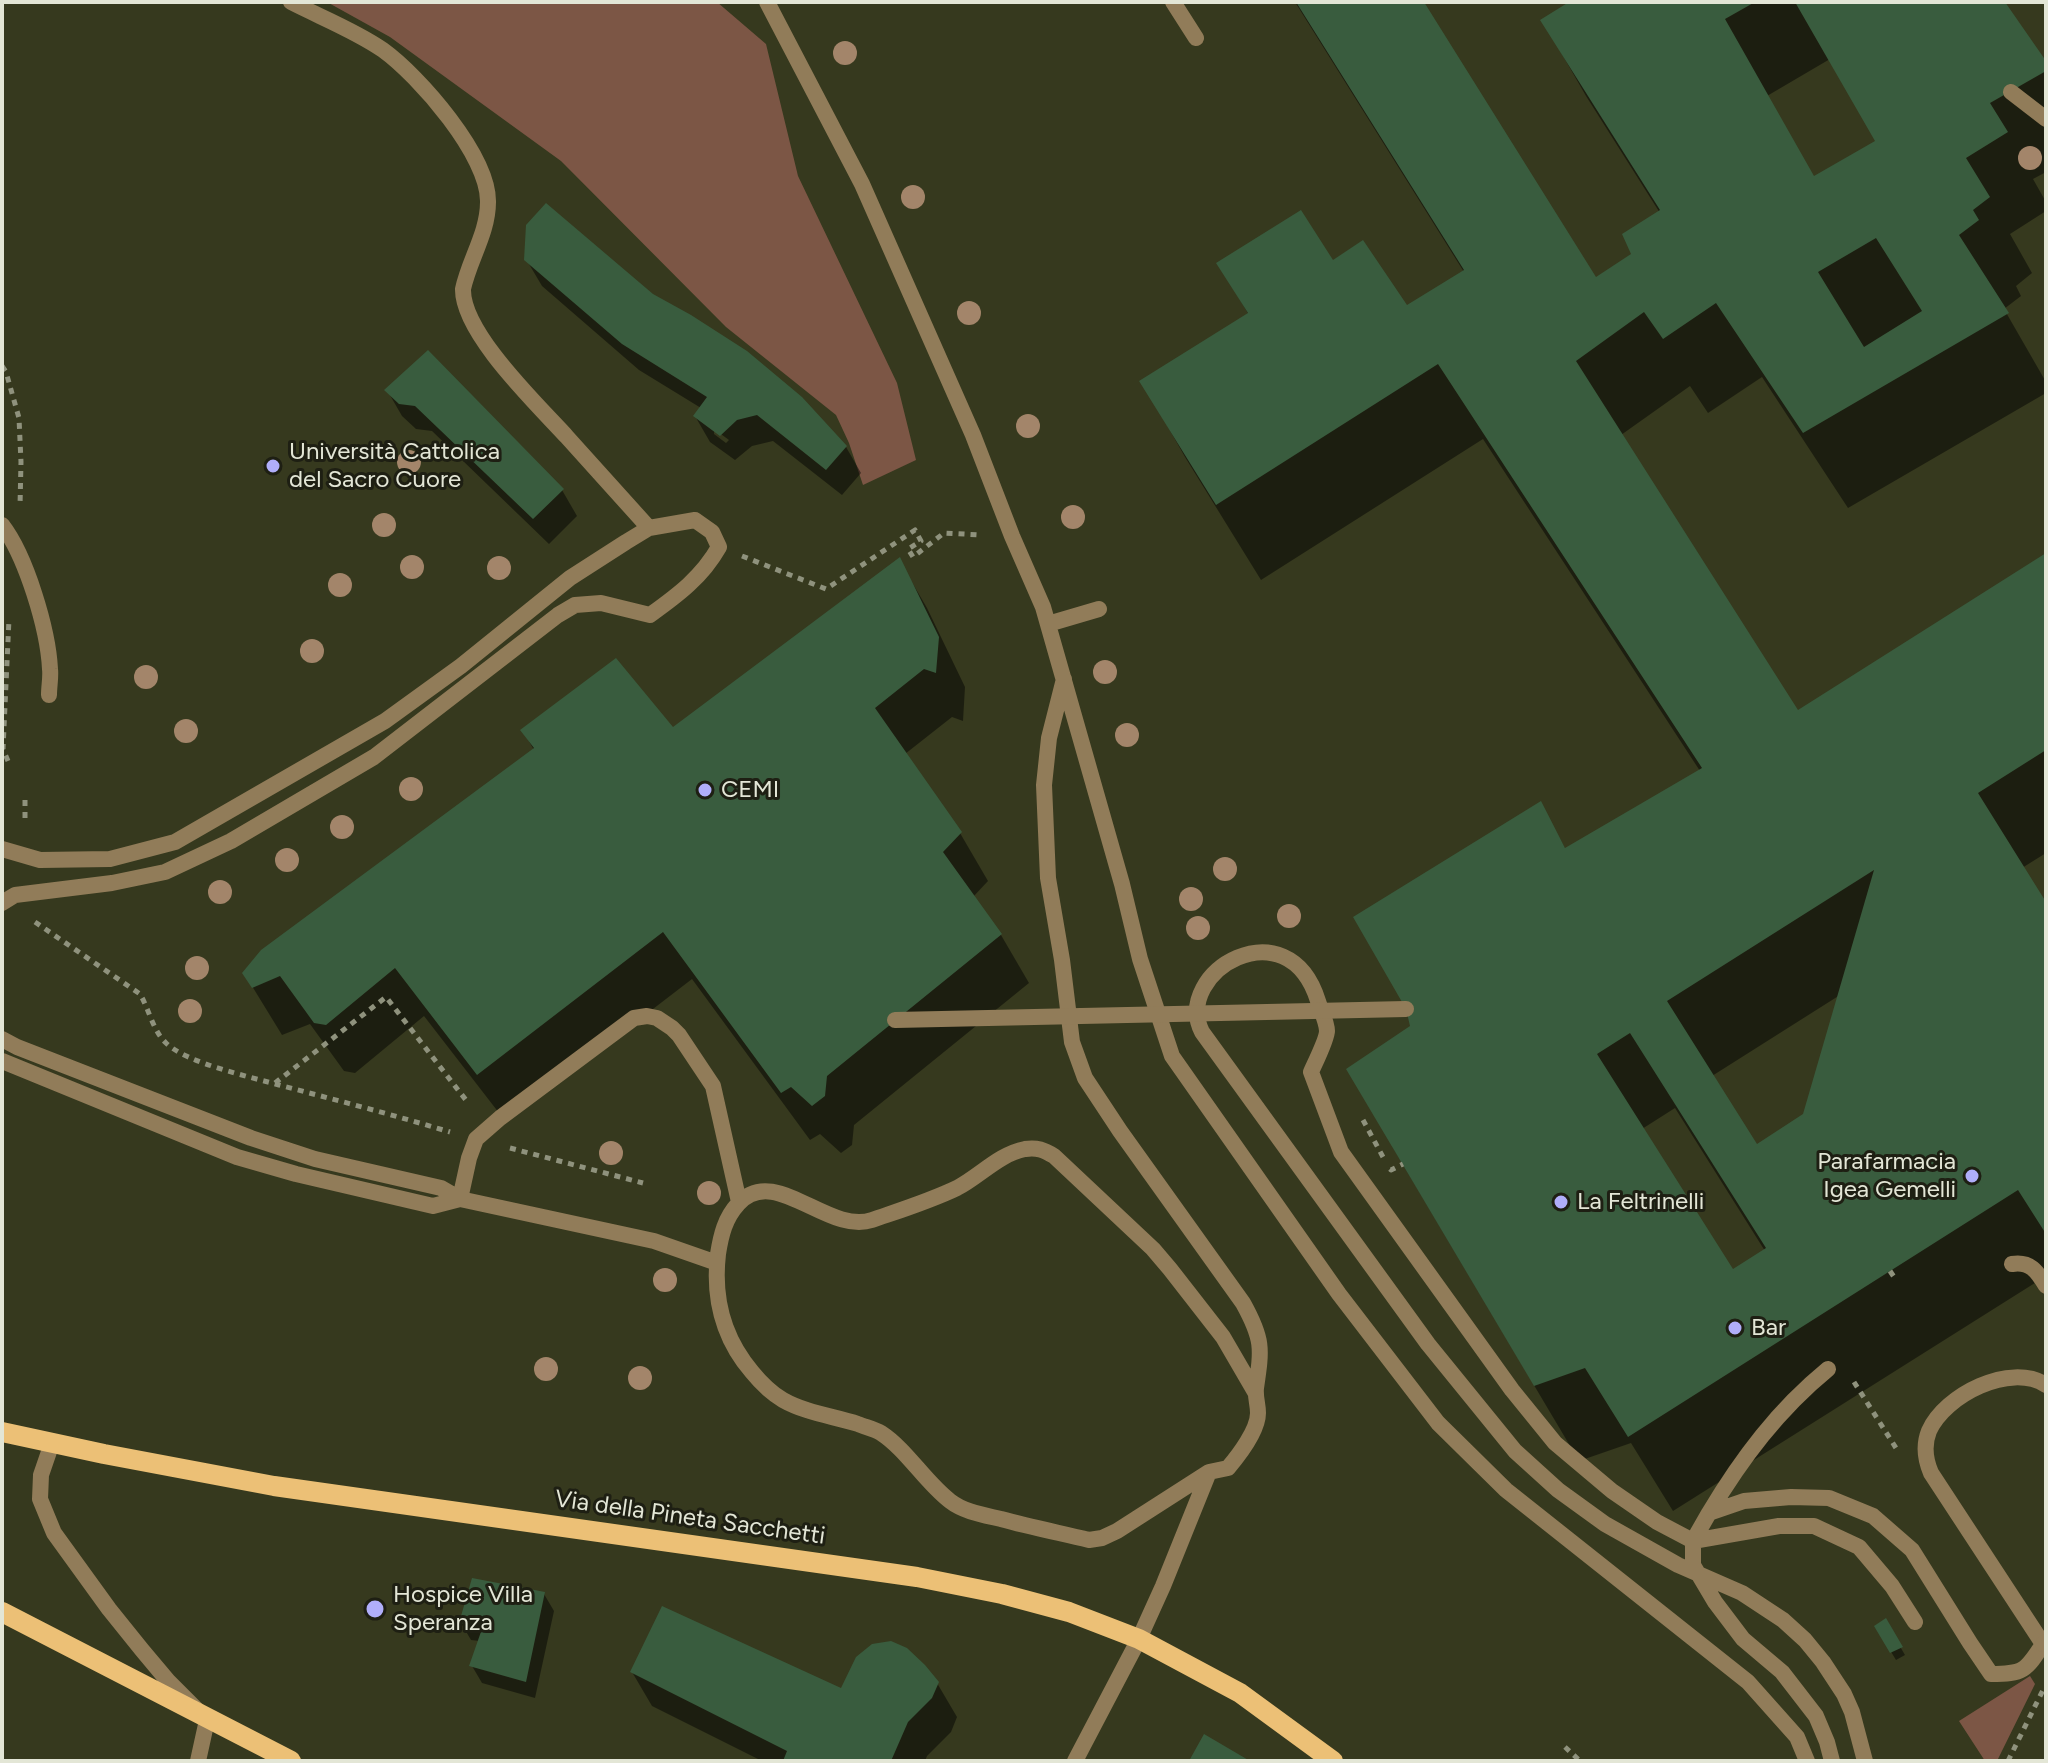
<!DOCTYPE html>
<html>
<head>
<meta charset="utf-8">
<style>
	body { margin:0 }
	#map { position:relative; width:2048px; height:1763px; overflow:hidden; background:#36391e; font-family:Figtree,sans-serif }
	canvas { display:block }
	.frame { position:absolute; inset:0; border:4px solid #e3e6d6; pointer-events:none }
</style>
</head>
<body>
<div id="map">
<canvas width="2048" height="1763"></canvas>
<div class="frame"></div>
</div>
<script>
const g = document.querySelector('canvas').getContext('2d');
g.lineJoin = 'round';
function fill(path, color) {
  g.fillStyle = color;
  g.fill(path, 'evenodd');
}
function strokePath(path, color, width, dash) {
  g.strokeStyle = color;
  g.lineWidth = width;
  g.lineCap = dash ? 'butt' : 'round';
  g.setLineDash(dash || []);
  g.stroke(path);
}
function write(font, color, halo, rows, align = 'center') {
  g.font = font + ' Figtree,sans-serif';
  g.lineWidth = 6;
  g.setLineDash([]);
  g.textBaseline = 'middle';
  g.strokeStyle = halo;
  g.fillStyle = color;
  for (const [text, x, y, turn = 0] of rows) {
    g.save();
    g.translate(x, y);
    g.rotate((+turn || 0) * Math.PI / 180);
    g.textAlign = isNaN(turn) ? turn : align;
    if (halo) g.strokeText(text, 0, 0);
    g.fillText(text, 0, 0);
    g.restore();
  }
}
fill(new Path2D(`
	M327 2H717L766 44 798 176 897 383 916 460 863 485 849 443 836 415 726 327 561 161 390 37Z
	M2030 1676 2035 1684 1997 1761H1985L1959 1721Z`), '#7c5645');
fill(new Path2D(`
	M1295 2H1421L1596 279 1634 255 1660 213 1586 96 1543 21 1573 2H2003L2046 64V172L2033 179 2046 202V211L2010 234 2032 273 2016 286 2021 296 2004 309 2046 382V393L1848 508 1762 377 1708 413 1690 386 1621 435 1798 713 2046 555V853L2022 868 2046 906V1276L1673 1511 1631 1443 1579 1461 1392 1146 1412 1027 1540 804 1566 850 1700 771 1483 439 1261 580 1185 457 1142 381 1249 315 1219 264 1332 262 1406 308 1464 272ZM1830 59 1878 142 1814 178 1767 96ZM1840 995 1805 1115 1756 1146 1712 1076ZM1675 1108 1765 1251 1732 1272 1642 1129Z
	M526 259 652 296 846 447 861 473 842 495 773 441 752 446 735 460 710 442 695 416 701 408 639 370 542 286ZM714 429 729 440 726 443 714 434Z
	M428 353 562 490 577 516 549 544 432 431 416 429 402 416 387 390Z
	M899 560 927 608 965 687 963 721 952 717 905 754 960 833 988 881 973 897 1001 935 1029 983 854 1125 852 1145 841 1153 820 1134 810 1140 692 979 506 1122 424 1016 355 1073 344 1071 310 1024 282 1035 244 973 534 750 523 731 672 729Z
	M544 1594 554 1611 535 1698 482 1683 472 1666 480 1641 471 1640 461 1623Z
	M1885 1621 1905 1655 1896 1660 1876 1627Z
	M632 1672 842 1690 937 1683 957 1717 951 1732 927 1756 925 1761H762L652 1706Z`), '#0007');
fill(new Path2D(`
	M1296 2H1424L1596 277 1631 254 1622 234 1660 210 1540 20 1569 2H1755L1725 19 1814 176 1875 141 1795 2H2005L2046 61V71L1990 103 2008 132 1966 158 1990 197 1973 210 1979 220 1959 235 2009 313 1803 433 1716 303 1663 339 1644 312 1576 361 1798 710 2046 553V750L1978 793 2046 902V1234L2018 1190 1628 1437 1585 1368 1534 1386 1346 1069 1410 1026 1406 1009 1353 917 1541 801 1565 848 1702 768 1438 364 1216 505 1139 381 1248 313 1216 263 1301 210 1333 260 1363 240 1407 305 1464 270ZM1876 238 1922 311 1864 347 1818 272ZM1874 870 1803 1114 1757 1144 1667 1001ZM1630 1033 1766 1248 1733 1269 1597 1054Z
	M546 203 653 294 691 315 747 351 802 397 847 446 826 470 757 415 737 420 720 436 693 416 707 397 622 344 524 260 526 225Z
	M428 350 564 489 533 519 415 406 399 404 384 390Z
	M900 557 939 637 936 673 924 669 875 708 962 832 943 852 1002 934 827 1076 825 1096 812 1106 791 1087 781 1093 663 932 477 1075 395 968 326 1025 314 1023 280 976 252 988 242 973 261 950 534 748 520 730 616 658 673 727Z
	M472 1578 545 1592 526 1682 469 1666 483 1626 459 1623Z
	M662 1606 841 1688 856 1657 872 1644 891 1641 907 1648 925 1665 939 1682 932 1698 908 1722 891 1761H783L787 1751 630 1672Z
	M1886 1618 1903 1647 1890 1653 1874 1626Z
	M1204 1734 1250 1761H1189Z`), '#395c3e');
strokePath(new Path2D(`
	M2 366 6 372 19 418 21 462 20 506
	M742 556 826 589 915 530 921 541 908 549 913 557 944 533 981 535
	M8 761 3 749 9 619
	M25 800V821
	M35 922 140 994C149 1009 153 1031 166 1043 186 1063 251 1077 279 1085 336 1100 394 1115 450 1132
	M275 1083 386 997 469 1104
	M1363 1120 1383 1157
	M510 1148 643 1183
	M1390 1169 1391 1170 1403 1164
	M1890 1271 1896 1280
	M1854 1382 1896 1448
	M1565 1747 1580 1761
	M2008 1761 2043 1690`), '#8f927d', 5, [6, 6]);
strokePath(new Path2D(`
	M291 2C320 17 356 31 383 50 419 76 489 156 488 202 488 233 469 260 463 289 462 333 538 405 567 437 594 467 622 498 649 528
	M767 2 862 184 973 435 1012 536 1043 607 1122 884 1140 959 1172 1056 1339 1294 1438 1423 1506 1490 1748 1682 1797 1737 1807 1761
	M1173 2 1196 38
	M2011 92 2046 119
	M2 525C26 556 48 629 50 669 51 677 49 686 49 695
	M1048 624 1099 609
	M1064 679 1049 738 1044 785 1048 878 1062 960 1072 1042 1085 1078 1120 1131 1243 1303C1263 1339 1262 1348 1256 1388 1255 1397 1258 1404 1258 1413 1258 1430 1239 1455 1228 1468L1209 1472 1117 1531 1102 1538 1089 1540C1060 1533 1030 1527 1001 1519 984 1515 964 1512 950 1501 925 1482 907 1450 881 1433 874 1429 865 1427 858 1424 833 1416 806 1413 783 1400 771 1393 761 1383 752 1372 723 1338 713 1297 718 1254 721 1235 725 1218 738 1204 774 1163 828 1235 872 1220 901 1210 930 1201 957 1188 980 1176 999 1154 1025 1149 1037 1147 1044 1150 1054 1156L1153 1249 1170 1269 1223 1337 1255 1392
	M2 849 40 860 110 859 175 842 385 721 461 666 570 578 626 542 649 528 695 520 712 532 719 547C702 577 678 595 650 615L601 603 575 605 558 615 374 757 231 841 165 872 112 883 15 895 2 903
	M2 1039 17 1047 251 1138 315 1159 441 1188 460 1199 654 1241 717 1263
	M2 1061 237 1157 296 1174 433 1206 460 1199
	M460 1199 469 1158 476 1139 500 1118 634 1018 647 1016 657 1018 672 1028 679 1035 713 1086 739 1202
	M2012 1264C2030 1261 2037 1271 2046 1286
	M1709 1513C1742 1458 1778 1410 1828 1369
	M1139 1639 1163 1586 1209 1472
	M1832 1761 1827 1742 1816 1716 1782 1672 1743 1639 1715 1602 1693 1565V1541L1709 1513 1744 1501 1791 1497 1829 1498 1873 1516 1912 1550 1970 1643 1991 1674C2023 1674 2026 1671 2043 1644L1931 1473C1925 1459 1923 1446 1929 1431 1945 1395 2010 1362 2046 1385
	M1865 1761 1852 1712 1844 1694 1823 1662 1805 1640 1783 1620 1742 1593 1678 1565 1605 1524 1558 1490 1515 1451 1428 1344 1202 1032C1172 972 1288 904 1318 1001 1321 1010 1327 1023 1327 1031 1327 1039 1315 1063 1311 1072L1341 1152 1512 1390 1555 1443 1612 1491 1657 1522 1693 1541 1779 1526H1814L1859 1547 1892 1586 1915 1622`), '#917c59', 16);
strokePath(new Path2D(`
	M895 1020 1406 1009
	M52 1443 41 1475 40 1499 54 1533 109 1609 142 1650 168 1681 207 1720 198 1761
	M2043 1644 2046 1642
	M1075 1761 1139 1639`), '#917c59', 16);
strokePath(new Path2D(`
	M2 1432 104 1454 274 1486 917 1577 1002 1594 1069 1612 1139 1639 1240 1693 1333 1761
	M2 1612 291 1761`), '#ecc076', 20);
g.fillStyle = '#a3856a';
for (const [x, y] of [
	[845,53],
	[2030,158],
	[913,197],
	[969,313],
	[1028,426],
	[409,462],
	[1073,517],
	[384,525],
	[412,567],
	[499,568],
	[340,585],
	[312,651],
	[1105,672],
	[146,677],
	[186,731],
	[1127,735],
	[411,789],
	[342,827],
	[287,860],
	[1225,869],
	[220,892],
	[1191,899],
	[1289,916],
	[1198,928],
	[197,968],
	[190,1011],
	[611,1153],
	[709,1193],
	[665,1280],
	[546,1369],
	[640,1378]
]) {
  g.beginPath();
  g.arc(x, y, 12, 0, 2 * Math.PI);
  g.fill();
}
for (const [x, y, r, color] of [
	[273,466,8,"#b0aefa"],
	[705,790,8,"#b0aefa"],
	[1972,1176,8,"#b0aefa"],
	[1561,1202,8,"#b0aefa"],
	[1735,1328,8,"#b0aefa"],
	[375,1609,10,"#b0aefa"]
]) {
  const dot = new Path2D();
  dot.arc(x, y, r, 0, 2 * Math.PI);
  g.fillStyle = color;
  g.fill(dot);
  strokePath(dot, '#1e1f13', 3);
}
write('24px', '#e3e6d6', '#1e1f13', [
	["Università Cattolica",289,452],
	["del Sacro Cuore",289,480],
	["CEMI",721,790],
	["Parafarmacia",1956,1162,"right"],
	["Igea Gemelli",1956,1190,"right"],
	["La Feltrinelli",1577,1202],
	["Bar",1751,1328],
	["Hospice Villa",393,1595],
	["Speranza",393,1623]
], 'left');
write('24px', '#e3e6d6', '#1e1f13', [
	["Via della Pineta Sacchetti",690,1518,8]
]);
</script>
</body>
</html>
